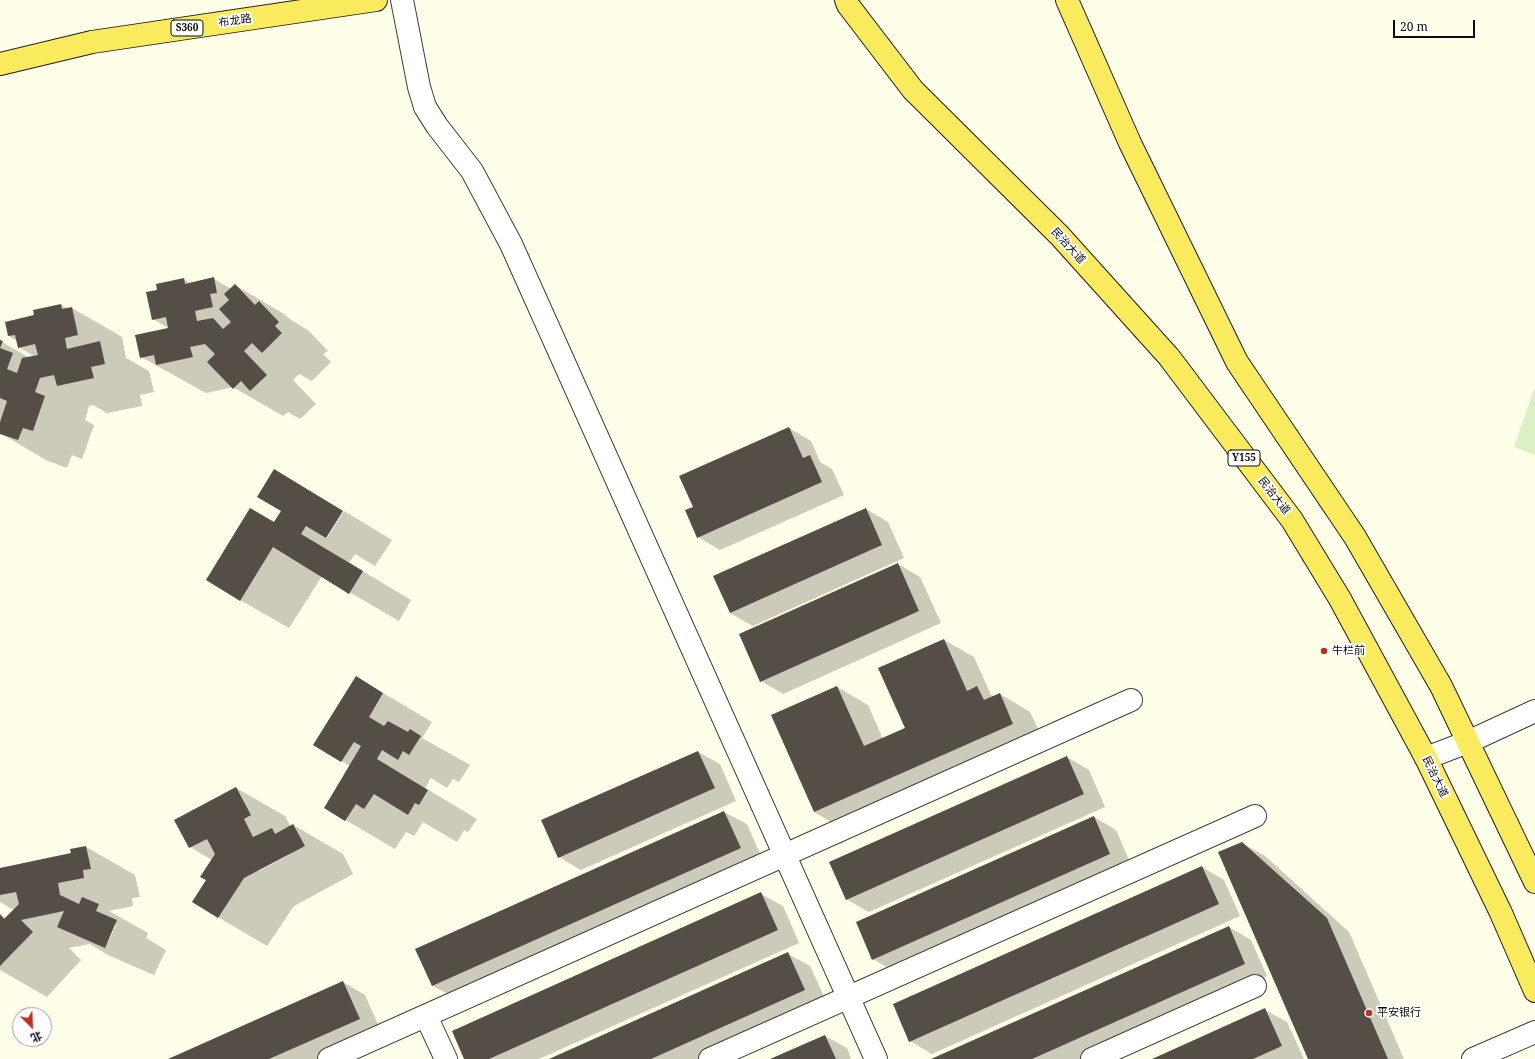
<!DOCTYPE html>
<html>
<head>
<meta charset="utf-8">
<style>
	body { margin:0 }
	#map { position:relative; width:1535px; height:1059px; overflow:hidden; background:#fffee9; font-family:"Noto Serif","Noto Sans SC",serif }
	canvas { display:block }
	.north { position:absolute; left:12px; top:1007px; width:40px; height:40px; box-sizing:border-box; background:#fff; border:1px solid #9d9d9d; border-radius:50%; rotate:156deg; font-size:11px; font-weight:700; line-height:16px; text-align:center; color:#0b0b0b }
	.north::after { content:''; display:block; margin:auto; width:14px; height:18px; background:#bc3123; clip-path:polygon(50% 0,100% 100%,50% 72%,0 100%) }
	.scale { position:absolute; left:1393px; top:20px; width:82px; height:18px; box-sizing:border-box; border:2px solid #0b0b0b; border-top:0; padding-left:5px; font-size:12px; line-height:14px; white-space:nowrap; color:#0b0b0b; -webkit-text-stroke:3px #fff; paint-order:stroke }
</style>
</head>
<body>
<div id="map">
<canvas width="1535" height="1059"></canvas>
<div class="north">北</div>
<div class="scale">20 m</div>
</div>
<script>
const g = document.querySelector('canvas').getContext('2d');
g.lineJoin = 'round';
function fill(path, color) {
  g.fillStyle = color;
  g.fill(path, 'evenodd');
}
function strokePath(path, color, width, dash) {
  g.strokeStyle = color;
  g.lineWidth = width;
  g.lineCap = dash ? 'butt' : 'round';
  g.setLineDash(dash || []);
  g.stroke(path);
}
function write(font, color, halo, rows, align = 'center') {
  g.font = font + ' "Noto Serif","Noto Sans SC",serif';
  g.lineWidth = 4;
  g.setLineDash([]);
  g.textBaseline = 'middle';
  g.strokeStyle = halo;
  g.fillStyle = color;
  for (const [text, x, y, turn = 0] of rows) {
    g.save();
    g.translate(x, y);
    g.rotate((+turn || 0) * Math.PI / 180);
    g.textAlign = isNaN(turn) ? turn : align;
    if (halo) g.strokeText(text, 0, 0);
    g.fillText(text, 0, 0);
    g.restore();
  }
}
fill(new Path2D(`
	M1535 387V455L1514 447Z`), '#dbf0c5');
fill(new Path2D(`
	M184 279 191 284 214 279 231 289 235 285 284 314 291 320 309 331 328 351 323 354 331 362 312 381 299 374 293 380 316 404 300 419 288 412 283 416 233 387 206 393 141 357 170 329 153 319 158 291Z
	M61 305 68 309 72 308 122 337 126 358 149 371 154 392 140 395 142 406 107 413 93 405 89 406 85 420 94 425 82 459 72 455 67 468 46 460 0 433V341L30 358 35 357 19 347 17 341 9 336 35 316Z
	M789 428 811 441 820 462 832 469 844 495 720 550 698 537 694 507Z
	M274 470 342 510 325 538H327L344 511 392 540 375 566 355 554 349 563 411 600 399 621 322 576 289 628 240 600 274 523 282 511Z
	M866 509 888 522 904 558 753 626 730 613Z
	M898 564 920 577 941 623 783 694 761 681Z
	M944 640 974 657 991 695 994 697 1000 694 1030 712 1044 741 845 830 814 812 837 687 868 705 883 739 906 729Z
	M356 677 432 722 422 738 470 765 459 782 453 779 447 788 431 778 425 788 477 819 468 832 464 830 457 842 423 822 414 836 406 832 395 849 325 808 350 766 315 745Z
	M698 752 720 764 736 801 581 870 559 857Z
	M1067 757 1089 770 1105 807 869 912 846 899Z
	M236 788 285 816 291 827 293 825 343 854 353 874 294 906 267 946 218 917 207 880 212 860 190 847ZM285 855H289L257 872V870Z
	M724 812 747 824 763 861 455 998 433 986 416 949Z
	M1094 817 1116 830 1132 867 895 972 873 959Z
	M1242 843 1265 856 1349 932 1404 1059H1309Z
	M86 847 135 875 140 897 132 898 133 906 109 911 148 933 146 938 166 950 154 975 108 955 90 944 69 948 81 960 47 997 0 970V915L6 918 14 910 0 902V869L72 854ZM114 925H116L108 942 107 941Z
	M1202 867 1224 880 1240 916 932 1054 910 1041Z
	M761 894 783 906 799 943 539 1059H465Z
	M1229 927 1251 940 1267 976 1082 1059H934Z
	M788 954 810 966 827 1003 701 1059H552Z
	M343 982 365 995 381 1031 319 1059H171Z
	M1265 1010 1287 1022 1304 1059H1154Z
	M825 1036 847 1048 851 1059H772Z`), '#0003');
fill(new Path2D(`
	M214 277 217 293 210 294 213 307 195 311 197 321 213 318 223 329 231 322 219 309 229 300 224 294 235 284 255 305 259 301 279 322 275 326 282 333 262 353 252 343 244 351 267 375 250 391 241 381 233 389 207 362 215 354 205 344 190 347 193 357 156 365 154 355 140 358 135 335 168 328 166 317 152 320 146 292 157 290 156 284 184 278 185 284Z
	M61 304 62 309 72 307 78 335 65 338 67 349 100 341 105 364 91 367 94 378 57 386 54 375 40 378 35 392 45 396 33 431 23 428 18 440 0 434V422L7 401 0 398V340L3 341 0 348 13 353 7 369 17 373 22 358 38 355 35 344 18 348 15 335 8 336 5 322 34 315 33 310Z
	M789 427 803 458 810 455 822 482 697 538 685 510 693 507 679 476Z
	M274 469 343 511 326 538 306 526 301 534 363 571 349 594 273 547 240 601 206 580 250 508 274 522 281 511 257 497Z
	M866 508 882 545 730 613 713 576Z
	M898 563 919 611 760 682 739 634Z
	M944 639 967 691 977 686 984 700 1000 693 1013 724 814 812 771 715 837 686 864 746 905 728 878 668Z
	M356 676 383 693 369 717 384 726 388 721 408 732 410 729 421 736 409 755 403 751 398 760 382 750 377 759 428 790 419 805 415 803 408 815 374 794 364 809 356 804 345 821 324 808 361 746 354 742 341 762 313 745Z
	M698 751 715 788 558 858 541 820Z
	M1067 756 1084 794 846 900 829 862Z
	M236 787 251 815 244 819 253 837 272 828 275 834 293 824 305 846 244 878 218 918 192 902 206 880 200 877 215 854 207 839 189 848 174 820Z
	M724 811 741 848 432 986 415 949Z
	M1094 816 1110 854 872 960 856 922Z
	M1242 842 1327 918 1388 1059H1308L1218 852Z
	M86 846 91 869 83 870 84 878 58 883 60 895 79 904 82 897 99 904 96 911 117 920 105 948 57 927 64 911 21 920 33 932 0 966V914L4 919 19 904 16 892 0 895V868L71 853 70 849Z
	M1202 866 1219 904 909 1042 893 1004Z
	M761 892 778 930 489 1059H464L452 1031Z
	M1229 926 1245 964 1032 1059H931Z
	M788 952 805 990 651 1059H549Z
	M343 981 360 1019 269 1059H168Z
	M1265 1008 1282 1046 1253 1059H1152Z
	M825 1035 836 1059H770Z`), '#544e47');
const minor = new Path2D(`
	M402 0 419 87 425 107 437 126 472 171 511 244 876 1059
	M1426 758 1468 742 1535 711
	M426 1016 446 1059
	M329 1059 1131 700
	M710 1059 1255 816
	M1092 1059 1255 986
	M1473 1059 1535 1032`);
const major = new Path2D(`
	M846 0 848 5 913 90 1060 236 1169 357 1292 520 1340 599 1426 758 1501 913 1535 991
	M1067 0 1130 143 1237 362 1355 537 1441 686 1535 882
	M0 64 92 42 376 0`);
strokePath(minor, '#3e3e3e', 24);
strokePath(major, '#1c1c1c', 24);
strokePath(minor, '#fff', 22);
strokePath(major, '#faea5e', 22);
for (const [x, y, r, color] of [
	[1324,651,4,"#bc3123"],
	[1369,1013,4,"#bc3123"]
]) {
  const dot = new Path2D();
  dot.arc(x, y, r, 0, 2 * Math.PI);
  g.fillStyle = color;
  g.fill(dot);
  strokePath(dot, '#fff', 1.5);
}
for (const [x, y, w] of [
	[187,28,32],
	[1244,458,32]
]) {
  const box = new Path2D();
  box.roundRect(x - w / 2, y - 8, w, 16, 3);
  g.fillStyle = '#fff';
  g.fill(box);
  strokePath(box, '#0b0b0b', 1);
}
write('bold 10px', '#0b0b0b', null, [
	["S360",187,28],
	["Y155",1244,458]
]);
write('11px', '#0b0b0b', '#fff', [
	["布龙路",235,21,-8],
	["民治大道",1068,246,47],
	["民治大道",1274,496,52],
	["民治大道",1435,777,64]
]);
write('11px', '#0b0b0b', '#fff', [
	["牛栏前",1332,651],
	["平安银行",1377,1013]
], 'left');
</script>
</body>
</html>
